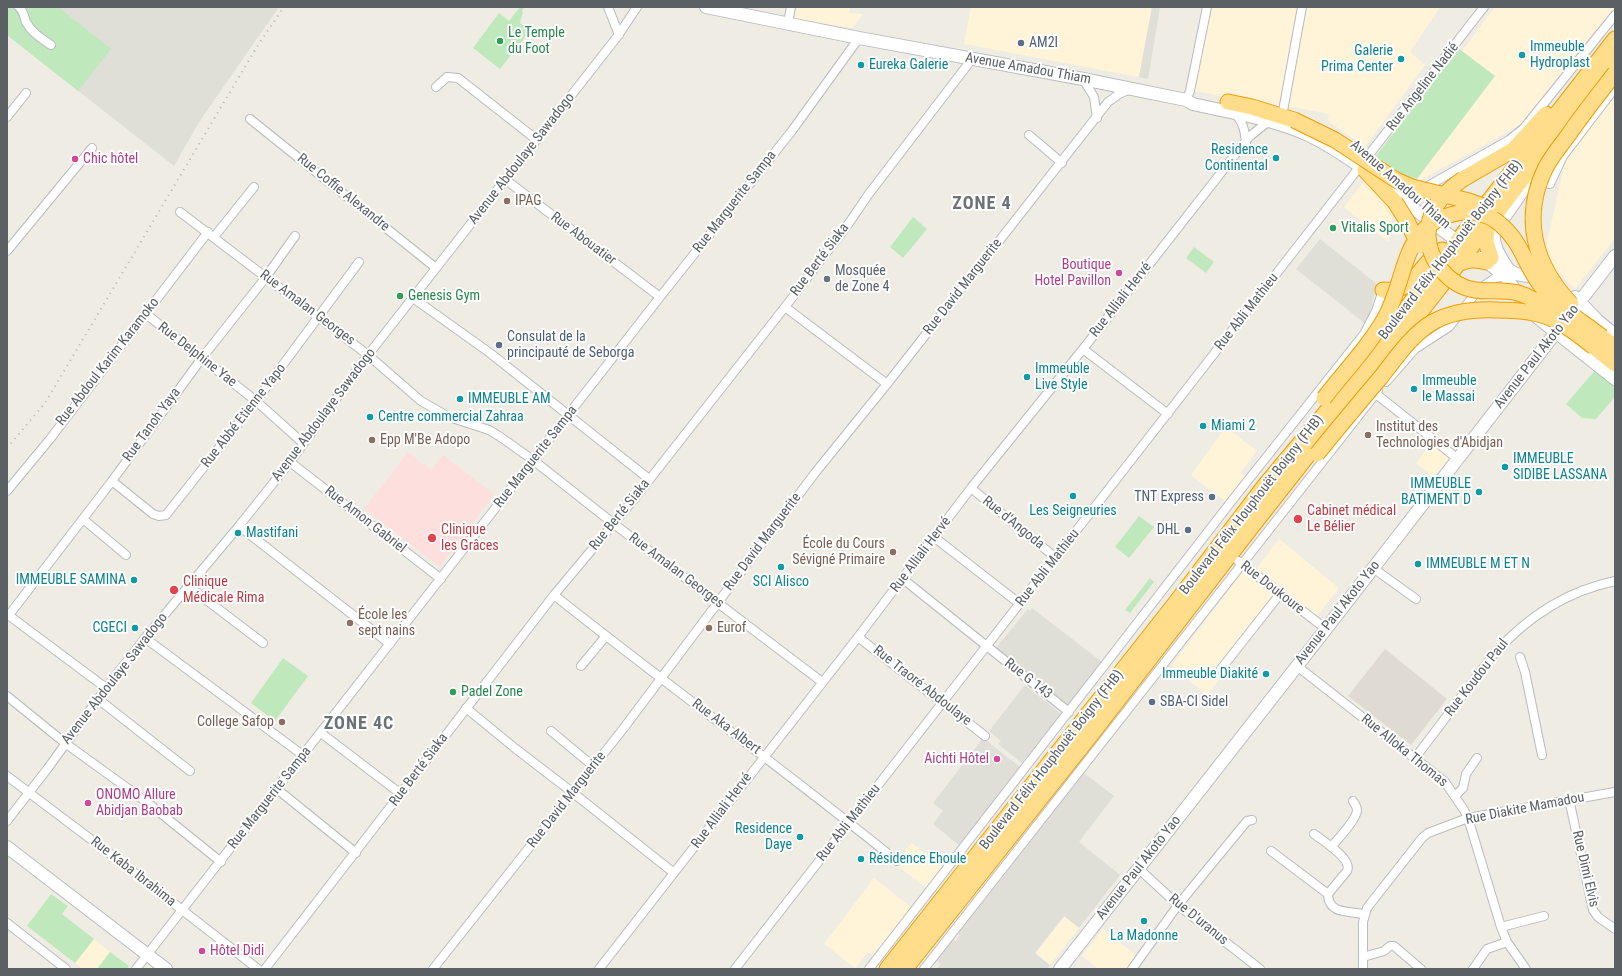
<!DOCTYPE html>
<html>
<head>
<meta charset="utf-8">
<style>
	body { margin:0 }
	#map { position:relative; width:1622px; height:976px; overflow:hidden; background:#efece3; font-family:"Roboto Condensed",sans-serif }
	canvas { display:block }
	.frame { position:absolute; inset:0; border:8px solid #5b6065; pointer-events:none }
</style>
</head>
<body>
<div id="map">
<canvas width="1622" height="976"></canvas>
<div class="frame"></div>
</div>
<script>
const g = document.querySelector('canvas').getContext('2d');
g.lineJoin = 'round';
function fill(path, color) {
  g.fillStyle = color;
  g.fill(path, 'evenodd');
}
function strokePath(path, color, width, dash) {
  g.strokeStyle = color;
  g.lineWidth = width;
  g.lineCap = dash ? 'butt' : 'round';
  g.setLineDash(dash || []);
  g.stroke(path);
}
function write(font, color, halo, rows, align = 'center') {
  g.font = font + ' "Roboto Condensed",sans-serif';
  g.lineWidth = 4;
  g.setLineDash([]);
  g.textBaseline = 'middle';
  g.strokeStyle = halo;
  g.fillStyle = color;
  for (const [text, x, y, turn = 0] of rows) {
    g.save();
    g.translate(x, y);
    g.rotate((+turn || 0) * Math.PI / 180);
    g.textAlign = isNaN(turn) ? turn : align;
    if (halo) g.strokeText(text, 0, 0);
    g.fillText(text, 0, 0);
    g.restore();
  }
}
fill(new Path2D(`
	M796 7H850L849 13 863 14 852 28 794 18Z
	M971 7H1152L1139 77 964 44Z
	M1209 7H1440L1410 52 1425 65 1365 147 1328 121 1329 114 1293 107 1278 106 1194 91Z
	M1495 7H1615V9L1598 30 1596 29 1524 123 1413 184 1495 76 1462 51Z
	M1615 96V238L1575 289 1560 274 1549 268 1544 255 1566 158Z
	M1366 179 1395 205 1388 242 1344 207Z
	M1226 427 1257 451 1240 473 1246 477 1226 502 1191 475Z
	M1432 443 1450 458 1434 477 1416 463Z
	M1279 539 1339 588 1317 616 1257 568Z
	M1243 572 1280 601 1207 695 1171 666Z
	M912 843 942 867 926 888 895 864Z
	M874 878 911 907 873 956 868 952 855 968 824 944Z
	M1065 916 1079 928 1050 965 1035 954Z
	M1103 929 1138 957 1128 969H1099L1082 956Z
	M94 939 110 952 97 969H83L75 963Z`), '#fff4d8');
fill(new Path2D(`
	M9 7H279L199 122 174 166 7 35V10Z
	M1152 7H1160L1148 79 1139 77Z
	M1320 239 1377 284 1367 325 1296 269Z
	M1032 608 1102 662 1069 706 995 649 1028 609 1030 611Z
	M1025 685 1061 714 1022 763 998 744 1001 741 989 731Z
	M983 738 1020 767 960 846 933 824 943 811 933 803Z
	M1084 773 1114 796 1079 842 1120 875 1079 928 1064 916 1035 953 1050 965 1047 969H937L941 964 936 960 953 939 956 941 960 935 958 934Z`), '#dfded7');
fill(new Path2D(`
	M1385 649 1447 699 1411 745 1348 696Z`), '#dfdbd2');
fill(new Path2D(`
	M408 452 431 470 443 455 494 494 440 567 364 509Z`), '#fddfde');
fill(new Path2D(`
	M9 7H58L111 49 78 91 7 35V10Z
	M520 7H524L522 11 523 12 520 23 530 31 500 69 473 48 499 13 509 21Z
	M1458 48 1495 76 1413 184 1376 156Z
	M913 217 927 229 903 258 890 247Z
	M1194 247 1214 262 1206 273 1186 258Z
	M1597 368 1615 384V397L1596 419 1582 418 1566 404Z
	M1139 516 1154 527 1129 558 1115 547Z
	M1150 578 1154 582 1130 613 1125 610Z
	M283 658 308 676 275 721 251 703Z
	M51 894 68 906 62 914 94 939 75 963 27 926Z
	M110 952 129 966 127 969H97Z`), '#bfe9bd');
const street = new Path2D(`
	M19 7C24 12 24 16 26 22 32 33 41 38 51 45
	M608 7 619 35
	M788 23 791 7
	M1083 79 1094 97 1097 118
	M436 87 447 77 458 78 537 140
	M1186 100 1190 91 1207 7
	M1283 111 1302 7
	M1234 113C1243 121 1245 131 1246 143
	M7 117 26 93
	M250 119 436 268
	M1029 135 1062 163
	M506 180 660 297
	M1410 206 1419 191 1509 140 1524 128 1615 15
	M180 212 368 355 421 401 449 417 489 430 499 436 533 460 614 524 822 682
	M1500 227 1530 184 1537 182 1550 184 1563 156 1615 88
	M214 237 254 187
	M7 251 92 148
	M413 298 490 353 649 479
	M785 307 887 384
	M146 314 256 401 303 443
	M1083 349 1168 414
	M1386 382 1415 349 1449 327 1479 289 1495 278 1505 276
	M1376 394 1458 459
	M290 462 441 579
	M112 481 153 514 159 516 166 515 256 401 359 262
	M971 488 1056 558
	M7 491 50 439 208 232
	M83 519 126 555
	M239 526 390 644
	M934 537 1020 604
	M1238 561 1326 629
	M1373 568 1416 599
	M903 579 1069 712
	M188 586 263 643
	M554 595C667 685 785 770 897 861
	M7 614 106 688
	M9 615 112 481 202 358 266 277 295 236
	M858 637 985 736
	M145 638 304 756
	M1520 657 1525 672 1542 755
	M581 666 606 636
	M1297 666 1445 782 1464 810 1468 818 1501 927 1507 942 1526 969
	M1221 669 1280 594
	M7 696 65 743 148 803 221 862
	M98 699 190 771
	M466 708 516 749 572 792 674 873
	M551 731 593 766
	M321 733 401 794
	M1415 758 1494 654C1526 618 1567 591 1615 581
	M7 776 109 853 258 969
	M277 789 356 853
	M1455 796 1463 788 1466 774 1477 758
	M1569 799 1593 910 1598 917 1615 929
	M7 821 48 768 106 688 145 638 239 526 290 462 368 355 617 37 637 7
	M1314 834C1323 841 1353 859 1347 871L1328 894
	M1332 846C1338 839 1357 819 1357 810 1357 807 1355 804 1353 801
	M1271 851 1328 894C1328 914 1348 911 1364 914
	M1138 868 1178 905 1260 969
	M7 923 66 969
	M1501 927 1544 916
	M1363 957 1384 951 1390 946H1394L1421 969
	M136 969 660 297 791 132 859 38
	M265 969 554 595 635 498 785 307 849 223 868 195 972 59
	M433 969 623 729 815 473 887 384 1108 102 1119 94 1130 89
	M599 969 858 637 971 488 1083 349 1249 137 1265 124 1271 122
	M735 969 1484 7
	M869 969 1234 498 1364 334 1376 311 1383 290
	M924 969 1378 391
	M1132 969 1178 905 1247 821 1252 820
	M1363 969V922L1367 908 1422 838 1428 833 1468 818 1615 792
	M1473 969 1487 949 1507 942`);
const secondary = new Path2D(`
	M706 7 859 38 1083 79 1186 100 1193 104C1231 113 1271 118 1308 135 1331 145 1351 161 1373 175
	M1390 189 1410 206 1464 246
	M1494 235C1493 248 1502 259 1508 269
	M1481 258 1505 276 1520 297
	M1500 265 1516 274 1541 278
	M1575 297 1597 320 1615 335
	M1533 314 1615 379
	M7 847 166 969
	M1060 969 1326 629 1615 256`);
const highway = new Path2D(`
	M1228 102 1252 107 1294 120
	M1365 170 1395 202
	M1463 179 1513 150 1546 114
	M1487 225 1486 242 1491 258
	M1456 265C1468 259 1475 259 1487 262
	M1383 290C1415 294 1419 263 1442 250
	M1602 337 1615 347
	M1594 347 1615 364
	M887 969 1174 605 1266 484 1332 405 1457 242 1615 39
	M905 969 1090 736 1250 529 1469 250 1579 103 1615 59`);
strokePath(street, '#b8bbc0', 10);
strokePath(secondary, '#b7bbc0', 14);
strokePath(highway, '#f29d00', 17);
strokePath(street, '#fff', 8);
strokePath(secondary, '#fff', 12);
strokePath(highway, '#ffdd8a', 15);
strokePath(new Path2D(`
	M7 448 45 403 258 45 284 7`), '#b4b5b6', 2, [1, 5]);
const highwayBridge = new Path2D(`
	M1294 120 1335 140 1396 180 1412 187 1469 201 1491 209
	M1463 179C1444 192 1428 210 1428 234 1428 260 1449 286 1475 290 1489 292 1504 289 1518 293 1533 297 1543 306 1555 315
	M1395 202 1407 221 1419 246
	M1571 304C1534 265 1521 217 1546 167 1552 156 1560 146 1567 137 1582 115 1599 94 1615 73
	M1324 398C1345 371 1370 345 1386 316 1408 275 1401 224 1458 213 1472 210 1489 214 1500 224 1522 242 1525 266 1542 287 1557 307 1582 321 1602 337
	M1317 454C1338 428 1359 403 1381 377 1396 358 1412 334 1433 322 1453 311 1475 309 1498 310 1545 310 1558 319 1594 347`);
strokePath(highwayBridge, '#f29d00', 17, []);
strokePath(highwayBridge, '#ffdd8a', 15);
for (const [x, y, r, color] of [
	[500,41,4,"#2e9e5b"],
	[1021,43,4,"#5c6f8a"],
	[1522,55,4,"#0f9aa8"],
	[1401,59,4,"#0f9aa8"],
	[861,65,4,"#0f9aa8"],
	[1276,158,4,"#0f9aa8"],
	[75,159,4,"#d1479c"],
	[507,201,4,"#8d6e63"],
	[1333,228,4,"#2e9e5b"],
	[1119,273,4,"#d1479c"],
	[827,279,4,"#6b7280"],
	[400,296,4,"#2e9e5b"],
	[499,345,4,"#5c6f8a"],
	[1027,377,4,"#0f9aa8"],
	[1414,389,4,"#0f9aa8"],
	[460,399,4,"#0f9aa8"],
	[370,417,4,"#0f9aa8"],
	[1203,426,4,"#0f9aa8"],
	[1368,435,4,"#8d6e63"],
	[372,440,4,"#8d6e63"],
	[1505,467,4,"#0f9aa8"],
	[1479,492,4,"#0f9aa8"],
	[1073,496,4,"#0f9aa8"],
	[1212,497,4,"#5c6f8a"],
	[1298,519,5,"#e0444e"],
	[1188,530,4,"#5c6f8a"],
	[238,533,4,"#0f9aa8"],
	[432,538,5,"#e0444e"],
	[893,552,4,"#8d6e63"],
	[1418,564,4,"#0f9aa8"],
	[781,567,4,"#0f9aa8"],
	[134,580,4,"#0f9aa8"],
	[174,590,5,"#e0444e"],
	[350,623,4,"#8d6e63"],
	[135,628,4,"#0f9aa8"],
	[709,628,4,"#8d6e63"],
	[1266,674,4,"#0f9aa8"],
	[453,692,4,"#2e9e5b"],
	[1152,702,4,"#5c6f8a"],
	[282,722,4,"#8d6e63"],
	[997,759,4,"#d1479c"],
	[88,803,4,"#d1479c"],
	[800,837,4,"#0f9aa8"],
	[861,859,4,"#0f9aa8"],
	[1144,921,4,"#0f9aa8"],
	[202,951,4,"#d1479c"]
]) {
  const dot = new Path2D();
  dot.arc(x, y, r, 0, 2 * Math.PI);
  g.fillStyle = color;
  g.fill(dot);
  strokePath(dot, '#fff', 1.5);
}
write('14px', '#27864d', '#fff', [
	["Le Temple",508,33],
	["du Foot",508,49],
	["Vitalis Sport",1341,228],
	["Genesis Gym",408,296],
	["Padel Zone",461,692]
], 'left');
write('14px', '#4e5e75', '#fff', [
	["AM2I",1029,43],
	["Consulat de la",507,337],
	["principauté de Seborga",507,353],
	["TNT Express",1204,497,"right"],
	["DHL",1180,530,"right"],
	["SBA-CI Sidel",1160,702]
], 'left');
write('14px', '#0d838f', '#fff', [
	["Immeuble",1530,47],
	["Hydroplast",1530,63],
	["Galerie",1393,51,"right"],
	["Prima Center",1393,67,"right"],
	["Eureka Galerie",869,65],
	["Residence",1268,150,"right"],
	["Continental",1268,166,"right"],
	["Immeuble",1035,369],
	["Live Style",1035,385],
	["Immeuble",1422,381],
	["le Massai",1422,397],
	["IMMEUBLE AM",468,399],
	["Centre commercial Zahraa",378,417],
	["Miami 2",1211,426],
	["IMMEUBLE",1513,459],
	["SIDIBE LASSANA",1513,475],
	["IMMEUBLE",1471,484,"right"],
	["BATIMENT D",1471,500,"right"],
	["Les Seigneuries",1073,511,"center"],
	["Mastifani",246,533],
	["IMMEUBLE M ET N",1426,564],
	["IMMEUBLE SAMINA",126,580,"right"],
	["SCI Alisco",781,582,"center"],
	["CGECI",127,628,"right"],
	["Immeuble Diakité",1258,674,"right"],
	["Residence",792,829,"right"],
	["Daye",792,845,"right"],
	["Résidence Ehoule",869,859],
	["La Madonne",1144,936,"center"]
], 'left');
write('14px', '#5b6065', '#fff', [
	["Avenue Amadou Thiam",1028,69,10],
	["Rue Angeline Nadié",1423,87,-52],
	["Avenue Abdoulaye Sawadogo",522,159,-52],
	["Avenue Amadou Thiam",1400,185,41],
	["Rue Coffie Alexandre",343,193,39],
	["Rue Marguerite Sampa",735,202,-52],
	["Rue Abouatier",583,239,37],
	["Boulevard Félix Houphouët Boigny (FHB)",1451,250,-52],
	["Rue Berté Siaka",820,260,-53],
	["Rue David Marguerite",963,287,-52],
	["Rue Alliali Hervé",1121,300,-52],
	["Rue Amalan Georges",307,308,37],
	["Rue Abli Mathieu",1247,312,-52],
	["Rue Delphine Yae",197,355,38],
	["Avenue Paul Akoto Yao",1537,357,-52],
	["Rue Abdoul Karim Karamoko",108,362,-52],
	["Avenue Abdoulaye Sawadogo",324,415,-53],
	["Rue Abbé Etienne Yapo",244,416,-52],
	["Rue Tanoh Yaya",152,425,-54],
	["Rue Marguerite Sampa",536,457,-52],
	["Boulevard Félix Houphouët Boigny (FHB)",1252,505,-52],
	["Rue Berté Siaka",620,515,-51],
	["Rue Amon Gabriel",365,520,38],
	["Rue d'Angoda",1013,523,39],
	["Rue David Marguerite",763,542,-53],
	["Rue Alliali Hervé",921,555,-53],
	["Rue Abli Mathieu",1048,568,-52],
	["Rue Amalan Georges",676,571,37],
	["Rue Doukoure",1272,588,38],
	["Avenue Paul Akoto Yao",1338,613,-52],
	["Rue Koudou Paul",1477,678,-52],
	["Avenue Abdoulaye Sawadogo",115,679,-52],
	["Rue G 143",1028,679,38],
	["Rue Traoré Abdoulaye",922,686,38],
	["Rue Aka Albert",726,727,37],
	["Rue Alloka Thomas",1404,751,39],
	["Boulevard Félix Houphouët Boigny (FHB)",1052,760,-52],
	["Rue Berté Siaka",419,770,-53],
	["Rue Marguerite Sampa",270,798,-52],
	["Rue David Marguerite",567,800,-52],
	["Rue Diakite Mamadou",1525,809,-11],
	["Rue Alliali Hervé",722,811,-53],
	["Rue Abli Mathieu",849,823,-52],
	["Avenue Paul Akoto Yao",1139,868,-52],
	["Rue Dimi Elvis",1585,869,77],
	["Rue Kaba Ibrahima",133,872,38],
	["Rue D'uranus",1198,920,39]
]);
write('14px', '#b23c85', '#fff', [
	["Chic hôtel",83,159],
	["Boutique",1111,265,"right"],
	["Hotel Pavillon",1111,281,"right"],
	["Aichti Hôtel",989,759,"right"],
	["ONOMO Allure",96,795],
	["Abidjan Baobab",96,811],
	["Hôtel Didi",210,951]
], 'left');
write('14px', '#785e54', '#fff', [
	["IPAG",515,201],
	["Institut des",1376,427],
	["Technologies d'Abidjan",1376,443],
	["Epp M'Be Adopo",380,440],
	["École du Cours",885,544,"right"],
	["Sévigné Primaire",885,560,"right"],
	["École les",358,615],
	["sept nains",358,631],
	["Eurof",717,628],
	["College Safop",274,722,"right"]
], 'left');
write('14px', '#5b616d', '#fff', [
	["Mosquée",835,271],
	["de Zone 4",835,287]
], 'left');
write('14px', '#be3a42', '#fff', [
	["Cabinet médical",1307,511],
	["Le Bélier",1307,527],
	["Clinique",441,530],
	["les Grâces",441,546],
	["Clinique",183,582],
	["Médicale Rima",183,598]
], 'left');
g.letterSpacing = '1px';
write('bold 18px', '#6c7277', '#fff', [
	["ZONE 4",982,204],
	["ZONE 4C",359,724]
]);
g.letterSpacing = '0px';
</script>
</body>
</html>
